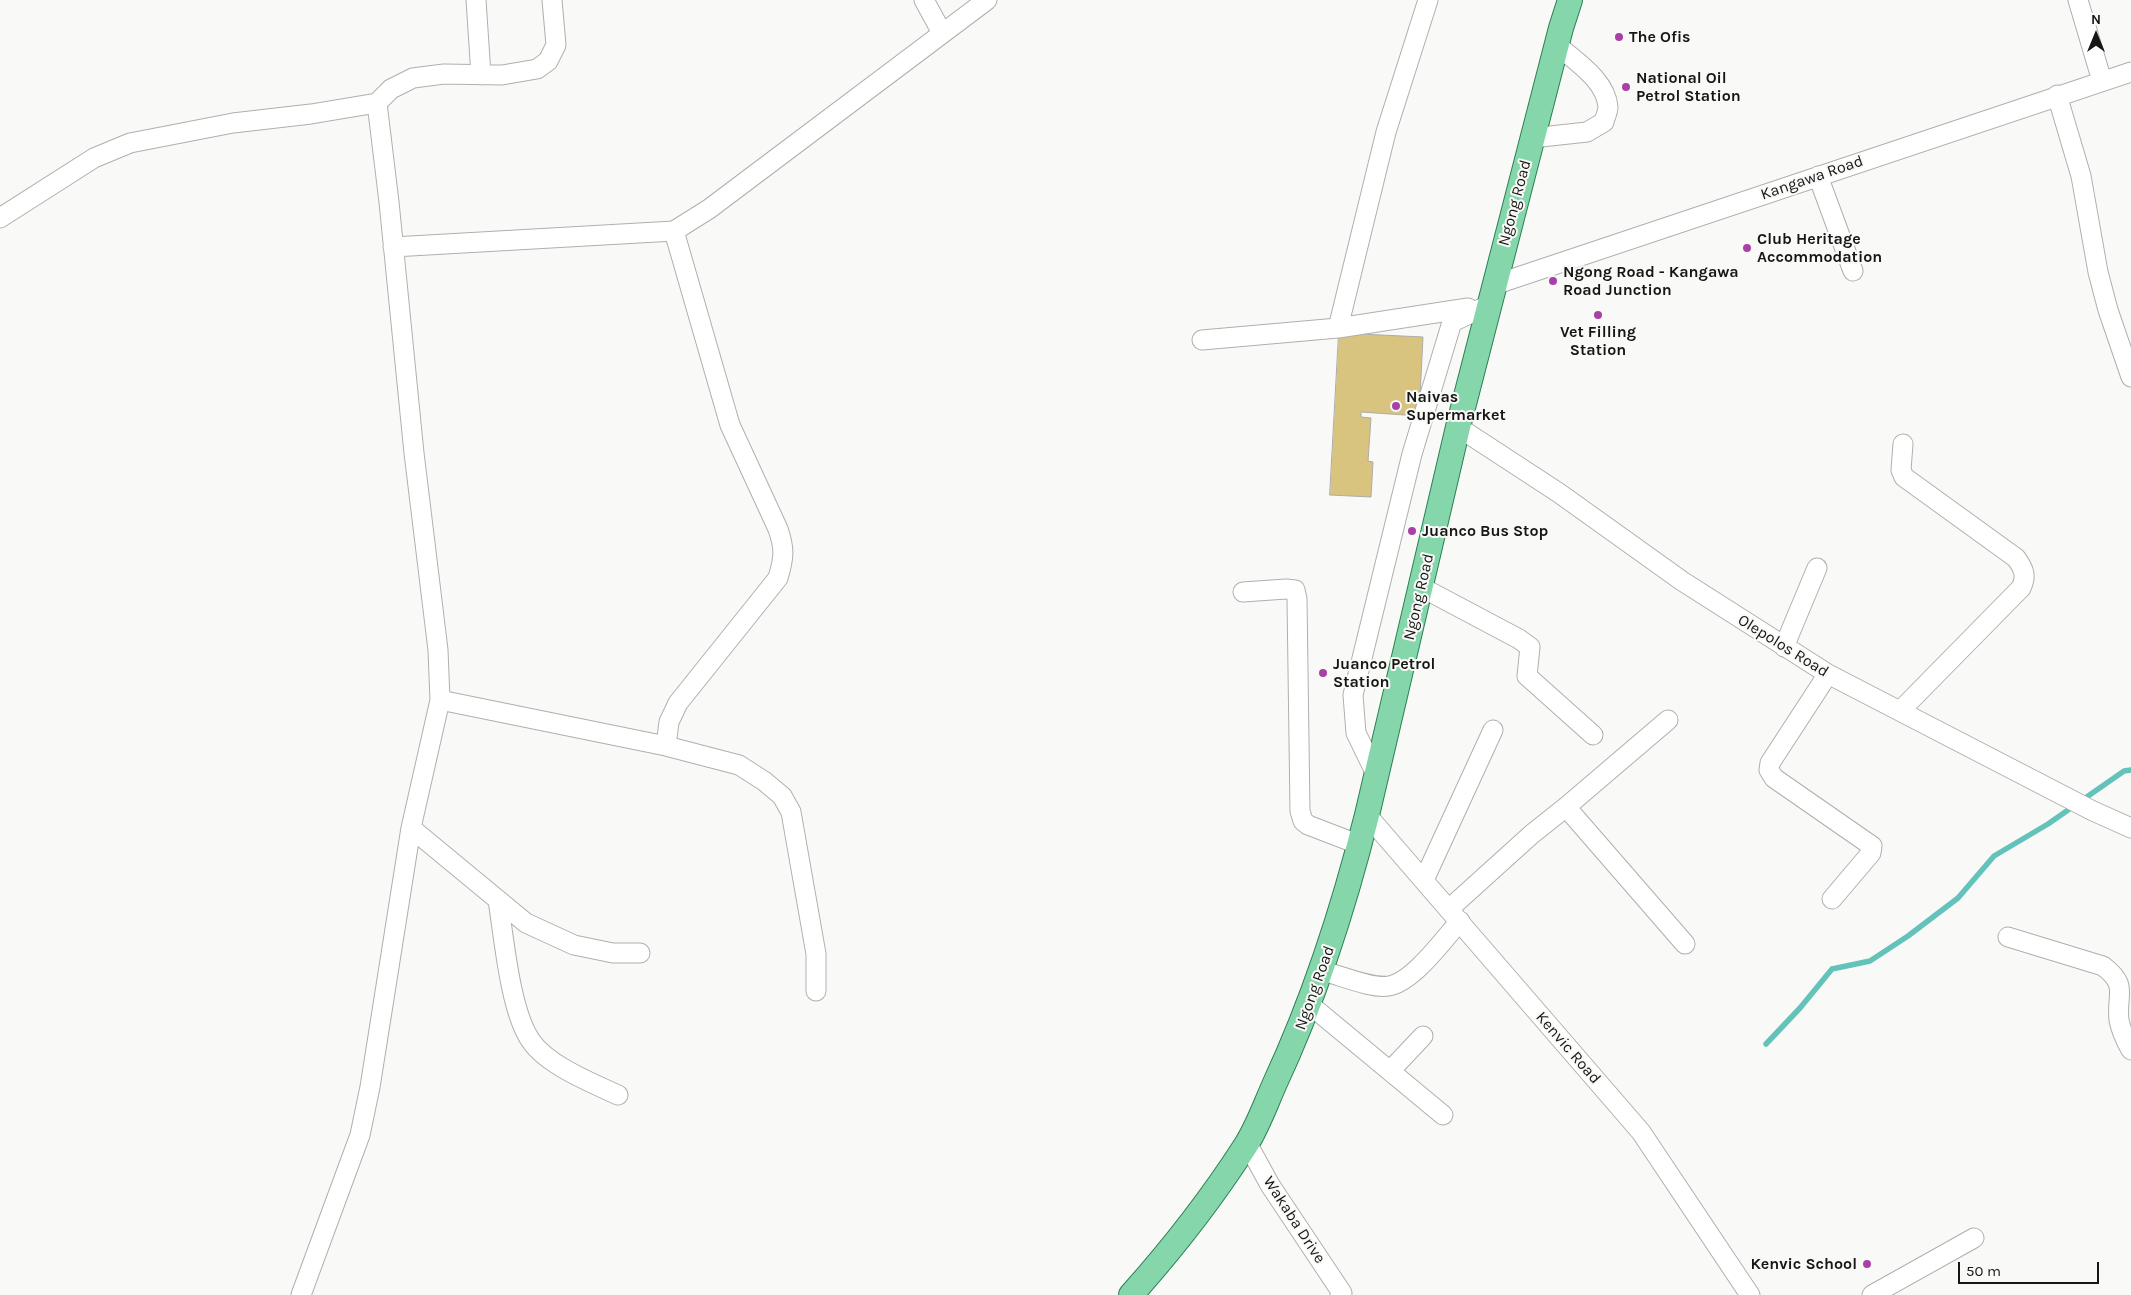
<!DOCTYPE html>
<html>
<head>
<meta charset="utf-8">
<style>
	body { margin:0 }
	#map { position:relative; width:2131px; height:1295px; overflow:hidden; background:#f9faf7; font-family:Karla,sans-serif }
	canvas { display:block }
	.north { position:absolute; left:2071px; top:10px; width:50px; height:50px; -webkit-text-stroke:4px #f9faf7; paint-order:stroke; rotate:0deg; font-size:14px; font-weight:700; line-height:20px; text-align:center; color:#161615 }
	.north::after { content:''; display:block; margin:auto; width:18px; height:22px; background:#161615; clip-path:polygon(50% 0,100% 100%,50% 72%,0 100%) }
	.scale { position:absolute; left:1958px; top:1262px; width:141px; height:22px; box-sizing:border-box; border:2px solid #161615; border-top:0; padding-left:6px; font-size:15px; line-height:18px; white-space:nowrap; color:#161615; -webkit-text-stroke:4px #f9faf7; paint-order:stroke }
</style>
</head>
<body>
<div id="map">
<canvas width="2131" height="1295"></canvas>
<div class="north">N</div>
<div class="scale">50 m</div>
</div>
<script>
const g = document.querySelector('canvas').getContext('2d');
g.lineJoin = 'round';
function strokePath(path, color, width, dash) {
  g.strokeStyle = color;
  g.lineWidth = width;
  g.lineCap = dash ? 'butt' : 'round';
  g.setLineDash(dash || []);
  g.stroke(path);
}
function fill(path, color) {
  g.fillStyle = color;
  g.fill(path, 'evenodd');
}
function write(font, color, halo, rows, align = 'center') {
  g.font = font + ' Karla,sans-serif';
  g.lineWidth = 4;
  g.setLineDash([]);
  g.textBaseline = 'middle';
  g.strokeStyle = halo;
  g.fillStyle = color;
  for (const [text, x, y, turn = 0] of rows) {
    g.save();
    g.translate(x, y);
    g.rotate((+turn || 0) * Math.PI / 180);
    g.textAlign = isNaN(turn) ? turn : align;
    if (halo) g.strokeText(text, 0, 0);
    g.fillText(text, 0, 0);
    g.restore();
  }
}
strokePath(new Path2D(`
	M1766 1044 1800 1008 1832 969 1870 961 1908 936 1958 898 1994 856 2048 824 2124 771 2131 770`), '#63c3ba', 5.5);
const building = new Path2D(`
	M1339 333 1423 337 1419 416 1361 412V417L1371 418 1368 461 1373 462 1371 497 1330 495Z`);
fill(building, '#d9c47f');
strokePath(building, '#acaba7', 1);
const minor = new Path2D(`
	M476 0 481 75
	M924 0 942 33
	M2078 0 2102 81
	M2057 95 2081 176 2098 272 2108 310 2131 377
	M1532 138 1587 132 1604 122C1605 117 1608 112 1608 107 1606 80 1575 61 1557 45
	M1818 176 1853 271
	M0 218 94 158 130 143 233 123 311 114 377 103 391 89 413 78 444 74 502 75 537 69 548 61 556 45 552 0
	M393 247 674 231 709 209 987 0
	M1494 285 2131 72
	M1338 328 1386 132 1428 0
	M1202 340 1338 328 1468 308
	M1458 427 1559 493 1682 581 1828 674 2093 811 2131 828
	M1421 587 1519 639 1530 647 1527 676 1593 735
	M1243 592 1286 589 1295 590 1297 599 1300 811 1303 821 1308 825 1360 845
	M1784 647 1817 568
	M1828 674 1770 763 1769 770 1774 778 1872 846 1871 853 1832 899
	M440 700 666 746 739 765 764 781 782 796 791 812 816 954V991
	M1900 711 2021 588C2027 576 2024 569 2016 558L1904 477 1901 470 1903 444
	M666 746 669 722 678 703 778 578C784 558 785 549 778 529L730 425 674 231
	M1377 776 1356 733 1353 695 1412 454 1452 322 1489 305
	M1566 807 1685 944
	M1367 815 1641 1132 1750 1295
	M411 828 526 923 574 945 613 953H640
	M1424 880 1493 730
	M498 900C504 938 510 1011 531 1041 547 1065 592 1083 618 1095
	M1449 909 1532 834 1566 807 1668 720
	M2008 937 2103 966C2129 986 2116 993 2119 1020 2121 1031 2126 1041 2131 1050
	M1322 971C1340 975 1371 989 1389 986 1413 982 1444 939 1460 921
	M1309 1004 1443 1115
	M1390 1071 1423 1036
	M1247 1143 1270 1185 1342 1293 1340 1295
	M301 1295 360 1135 370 1087 411 828 440 700 438 650 414 453 389 202 377 103
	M1872 1295 1974 1238`);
const major = new Path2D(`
	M1131 1295C1173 1248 1212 1198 1246 1145 1258 1126 1266 1103 1275 1083 1315 997 1344 907 1367 815L1458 427 1561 28 1570 0`);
strokePath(minor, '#afb0ad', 21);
strokePath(major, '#2a8153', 26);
strokePath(minor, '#fff', 19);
strokePath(major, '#86d6ac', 24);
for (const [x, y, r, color] of [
	[1619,37,5,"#a741a6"],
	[1626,87,5,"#a741a6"],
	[1747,248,5,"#a741a6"],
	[1553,281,5,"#a741a6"],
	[1598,315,5,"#a741a6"],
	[1396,406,5,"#a741a6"],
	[1412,531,5,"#a741a6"],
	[1323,673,5,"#a741a6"],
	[1867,1264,5,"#a741a6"]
]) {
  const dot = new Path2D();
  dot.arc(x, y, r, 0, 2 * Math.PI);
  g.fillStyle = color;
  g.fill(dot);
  strokePath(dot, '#f9faf7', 2);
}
write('bold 16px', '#161615', '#f9faf7', [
	["The Ofis",1629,37],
	["National Oil",1636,78],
	["Petrol Station",1636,96],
	["Club Heritage",1757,239],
	["Accommodation",1757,257],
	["Ngong Road - Kangawa",1563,272],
	["Road Junction",1563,290],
	["Vet Filling",1598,332,"center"],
	["Station",1598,350,"center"],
	["Naivas",1406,397],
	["Supermarket",1406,415],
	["Juanco Bus Stop",1422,531],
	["Juanco Petrol",1333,664],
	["Station",1333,682],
	["Kenvic School",1857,1264,"right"]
], 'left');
write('16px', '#161615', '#f9faf7', [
	["Kangawa Road",1812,178,-19],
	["Ngong Road",1515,203,-75],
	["Ngong Road",1419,597,-77],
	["Olepolos Road",1783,646,32],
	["Ngong Road",1315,988,-70],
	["Kenvic Road",1568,1048,49],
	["Wakaba Drive",1294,1220,57]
]);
</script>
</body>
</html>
